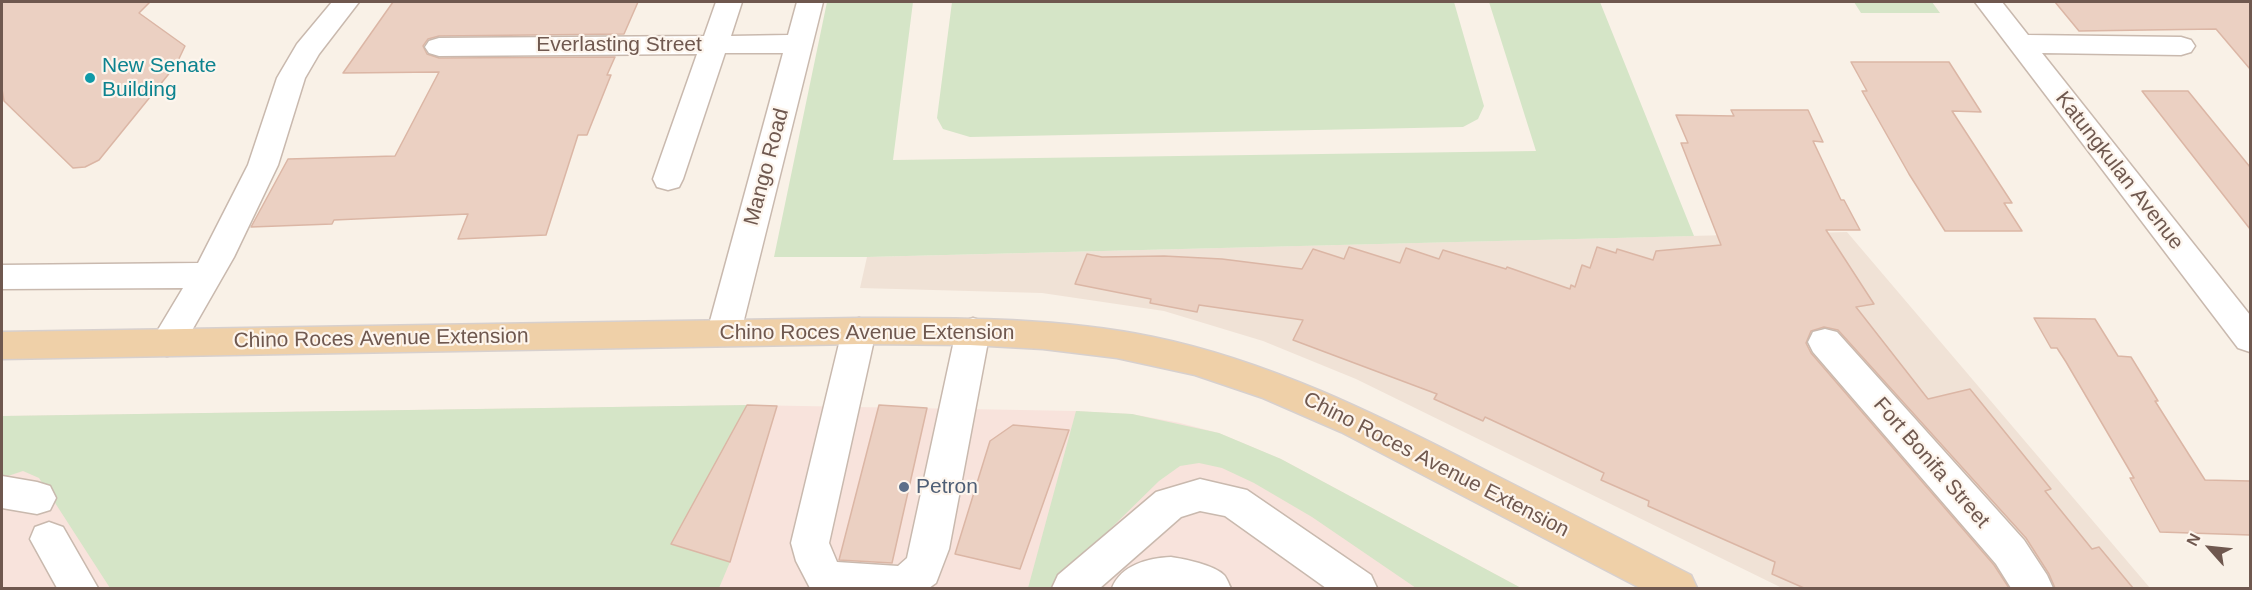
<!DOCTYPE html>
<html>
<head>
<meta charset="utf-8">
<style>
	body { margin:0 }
	#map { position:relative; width:2252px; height:590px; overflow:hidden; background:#f9f1e7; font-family:Arial,sans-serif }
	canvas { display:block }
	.frame { position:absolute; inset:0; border:3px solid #6f584f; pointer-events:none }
	.north { position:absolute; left:2180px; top:518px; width:60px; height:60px; -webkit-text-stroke:4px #fdf5ed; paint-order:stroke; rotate:297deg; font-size:16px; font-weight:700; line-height:24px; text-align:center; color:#6f584f }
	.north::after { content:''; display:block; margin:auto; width:21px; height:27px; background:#6f584f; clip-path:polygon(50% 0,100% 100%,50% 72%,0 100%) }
</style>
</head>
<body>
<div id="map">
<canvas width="2252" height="590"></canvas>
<div class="frame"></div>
<div class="north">N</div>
</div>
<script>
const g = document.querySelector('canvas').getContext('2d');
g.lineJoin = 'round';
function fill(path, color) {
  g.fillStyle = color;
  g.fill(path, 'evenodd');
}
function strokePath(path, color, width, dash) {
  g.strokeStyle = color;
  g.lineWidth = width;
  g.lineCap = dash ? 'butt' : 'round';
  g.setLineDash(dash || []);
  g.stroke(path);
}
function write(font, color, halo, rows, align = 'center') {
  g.font = font + ' Arial,sans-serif';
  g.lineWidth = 4.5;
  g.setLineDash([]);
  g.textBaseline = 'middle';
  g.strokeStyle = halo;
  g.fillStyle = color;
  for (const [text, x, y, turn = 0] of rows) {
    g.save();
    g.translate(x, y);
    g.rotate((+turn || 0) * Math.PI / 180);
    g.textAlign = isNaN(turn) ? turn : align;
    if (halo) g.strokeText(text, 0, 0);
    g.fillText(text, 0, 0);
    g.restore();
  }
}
fill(new Path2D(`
	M1847 232 2150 588H1782L1356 379 1263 341 1164 311 1042 293 860 288 867 257Z`), '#f0e2d6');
fill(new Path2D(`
	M747 405 1076 411 1132 414 1180 423 1219 433 1281 459 1521 588H2V416Z`), '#f8e3dc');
fill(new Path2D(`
	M827 2H913L893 160 1536 151 1489 2H1600L1694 236 867 257H774Z
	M952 2H1454L1484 106 1478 119 1463 127 970 137 943 129 937 118Z
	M1854 2H1932L1940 13H1861Z
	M747 405 730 562 719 588H110L39 478 23 471 2 478V416Z
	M1076 411 1132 414 1219 433 1281 459 1521 588H1416L1312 517 1254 483 1222 468 1199 463 1180 466 1159 481 1050 588H1028Z`), '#d5e5c7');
const building = new Path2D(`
	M2 2H150L139 13 185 46 176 65 99 160 85 167 73 168 4 101 2 89Z
	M393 2H638L624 34 439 36 428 39 423 46 427 54 439 58 615 57 607 75H611L587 135H578L546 235 458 239 468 214 334 220 332 224 251 227 288 159 395 156 439 72 343 73Z
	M2055 2H2250V69L2216 29 2079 31Z
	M1851 62H1949L1981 112 1952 111 2012 203H2004L2022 231H1945L1909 174 1862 91H1867Z
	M2142 91H2188L2250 167V229Z
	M1731 110H1808L1823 142 1813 141 1841 200H1844L1860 230H1826L1874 304 1856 307 1928 399 1970 389 2051 489 2045 491 2092 549 2099 547 2133 588H2055L2049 574 2026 538 1838 330 1824 327 1811 331 1806 343 1811 353 1994 565 2009 588H1804L1772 574 1775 562 1648 506 1649 501 1601 480 1604 473 1545 445 1485 417 1483 421 1434 399 1437 394 1293 340 1303 320 1199 305 1197 312 1150 303 1151 299 1075 284 1087 254 1102 257 1164 256 1222 259 1302 269 1313 249 1344 259 1349 247 1400 263 1406 248 1439 259 1443 250 1506 269 1507 267 1570 289 1571 285 1575 287 1582 265 1590 268 1597 247 1616 253 1617 249 1653 260 1656 251 1721 245 1681 143H1688L1676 115 1734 116Z
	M2034 318 2095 319 2118 356 2131 357 2158 401H2155L2205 480 2250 481V535L2160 532 2130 478H2134L2066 362 2057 348H2051Z
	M747 405 777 406 730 562 671 544Z
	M879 405 927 408 892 563 839 560Z
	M1013 425 1069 430 1020 569 955 554 990 441Z`);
fill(building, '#ebd0c2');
strokePath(building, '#dbb6a5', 1.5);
const minor = new Path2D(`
	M332 2H359L319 54 305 78 278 165 234 257 179 353 167 356 155 353 150 343 183 288 2 289V265L198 263 248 165 277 78 297 44Z
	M716 2H742L731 36 788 35 797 2H823L741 332 736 341 724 345 712 341 707 332 783 53H725L683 179 679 187 668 190 657 187 653 179 697 54 439 56 429 53 425 47 429 41 439 38 704 36Z
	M1975 2H2002L2028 35 2181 37 2191 40 2195 46 2191 52 2181 55 2042 53 2250 315V352L2238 348Z
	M859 318 871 322 876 331 829 543 837 562 898 566 907 558 956 331 961 322 973 318 985 322 990 331 949 549 936 583 929 588H810L796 561 791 543 842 331 847 322Z
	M1825 329 1837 332 2024 540 2047 575 2053 588H2011L1996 564 1813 352 1808 342 1813 332Z
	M2 476 37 482 50 486 56 498 50 510 37 514 2 508Z
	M1200 479 1247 490 1371 575 1377 588H1326L1225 516 1200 511 1181 517 1100 588H1052L1058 575 1156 492Z
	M49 522 63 527 98 588H57L30 539 35 527Z
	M1171 557C1185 559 1214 565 1224 575 1227 578 1229 585 1231 588H1112C1121 565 1148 558 1171 557Z`);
const major = new Path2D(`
	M859 318C957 318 1056 317 1153 337 1269 361 1376 414 1481 468 1551 503 1621 539 1691 575L1697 588H1640L1341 432 1263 398 1195 375 1117 358 1043 349 970 345 859 344 2 359V332Z`);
strokePath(minor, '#c9b9ae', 3);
strokePath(major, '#d7d0ce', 3);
fill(minor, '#fff');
fill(major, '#efd0a8');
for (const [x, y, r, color] of [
	[90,78,6,"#0f9aa8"],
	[904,487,6,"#5c6f8a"]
]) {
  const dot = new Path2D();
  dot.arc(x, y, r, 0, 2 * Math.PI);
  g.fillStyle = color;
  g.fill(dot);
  strokePath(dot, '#fdf5ed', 2);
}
write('21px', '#6f584f', '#fdf5ed', [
	["Everlasting Street",619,45],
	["Mango Road",767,167,-75],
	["Katungkulan Avenue",2119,171,52],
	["Chino Roces Avenue Extension",867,333],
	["Chino Roces Avenue Extension",381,339,-1],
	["Fort Bonifa Street",1931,463,49],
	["Chino Roces Avenue Extension",1436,465,27]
]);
write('21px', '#0d838f', '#fdf5ed', [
	["New Senate",102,66],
	["Building",102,90]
], 'left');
write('21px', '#4e5e75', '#fdf5ed', [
	["Petron",916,487]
], 'left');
</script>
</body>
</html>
